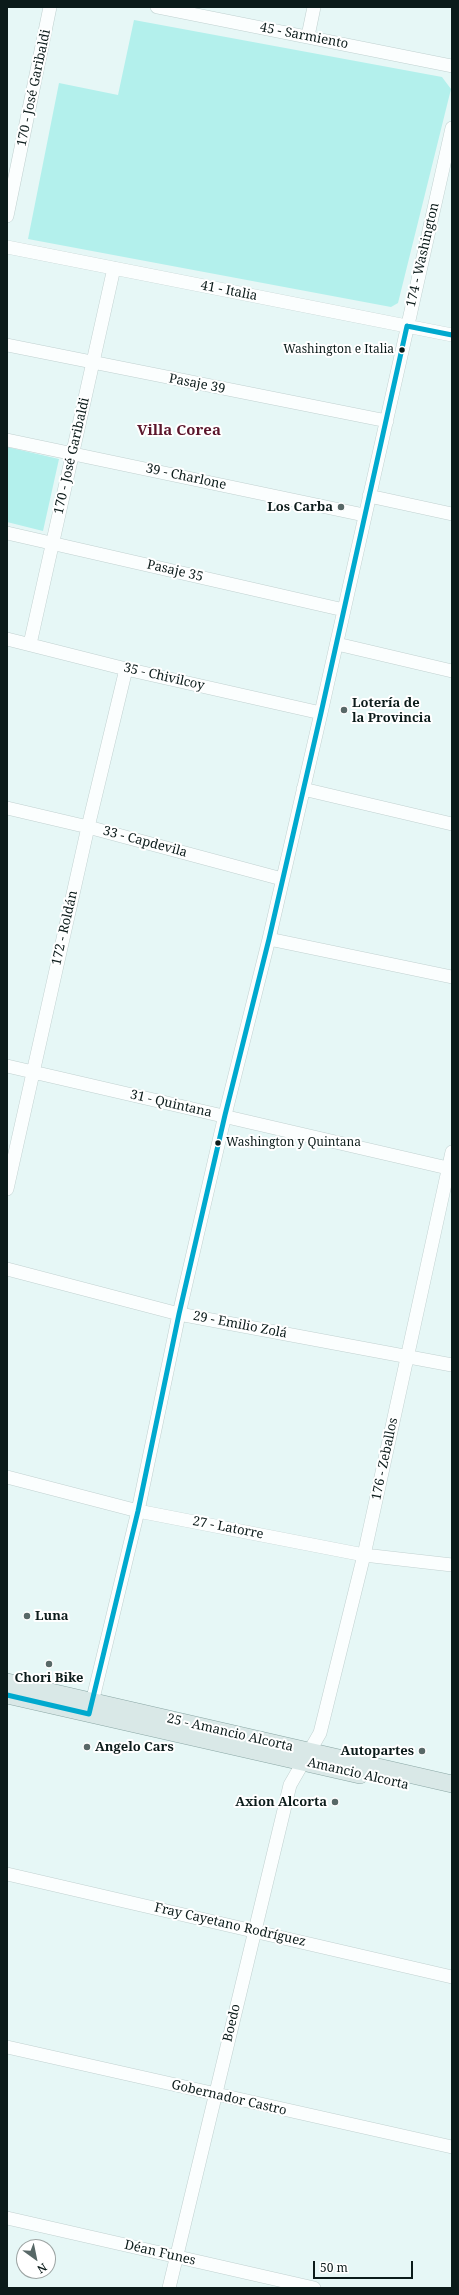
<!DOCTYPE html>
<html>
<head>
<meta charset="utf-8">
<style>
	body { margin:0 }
	#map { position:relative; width:459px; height:2295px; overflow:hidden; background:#e6f7f6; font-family:"Noto Serif",serif }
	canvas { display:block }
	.frame { position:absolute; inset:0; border:8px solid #0b1b1a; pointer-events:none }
	.north { position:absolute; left:16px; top:2239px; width:40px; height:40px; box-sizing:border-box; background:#fff; border:1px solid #9da4a3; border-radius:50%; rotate:147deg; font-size:11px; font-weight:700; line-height:16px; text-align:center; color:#0b1b1a }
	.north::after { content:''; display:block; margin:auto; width:14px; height:18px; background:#586867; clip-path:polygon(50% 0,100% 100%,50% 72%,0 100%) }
	.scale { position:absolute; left:313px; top:2261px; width:100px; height:18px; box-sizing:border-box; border:2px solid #0b1b1a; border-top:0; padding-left:5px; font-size:12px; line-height:14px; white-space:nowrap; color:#0b1b1a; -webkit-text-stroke:3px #fff; paint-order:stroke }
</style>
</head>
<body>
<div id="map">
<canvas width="459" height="2295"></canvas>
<div class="frame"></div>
<div class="north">N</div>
<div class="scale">50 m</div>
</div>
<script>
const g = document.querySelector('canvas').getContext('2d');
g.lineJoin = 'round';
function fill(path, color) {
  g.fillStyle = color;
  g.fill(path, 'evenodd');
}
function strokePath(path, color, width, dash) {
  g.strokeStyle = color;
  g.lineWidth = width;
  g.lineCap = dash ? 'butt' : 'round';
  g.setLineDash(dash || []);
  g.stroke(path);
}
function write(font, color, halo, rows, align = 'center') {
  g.font = font + ' "Noto Serif",serif';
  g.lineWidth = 4;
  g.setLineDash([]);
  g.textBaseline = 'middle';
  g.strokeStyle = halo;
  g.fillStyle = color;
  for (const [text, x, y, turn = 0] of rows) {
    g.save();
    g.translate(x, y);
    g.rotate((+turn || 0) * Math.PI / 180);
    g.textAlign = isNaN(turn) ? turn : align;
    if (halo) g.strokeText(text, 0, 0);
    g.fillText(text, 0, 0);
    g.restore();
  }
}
fill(new Path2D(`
	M134 20 442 77 451 89 398 303 391 307 28 239 59 83 118 95Z
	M7 447 59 459 43 531 7 522Z`), '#b3f0ec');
const minor = new Path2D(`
	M157 7 452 66
	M308 36 314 7
	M7 216 50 7
	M7 247 452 335
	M7 345 387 421
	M7 440 364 515
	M369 496 452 514
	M7 533 344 610
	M7 639 126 669 321 713
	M30 644 114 268
	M337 644 452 671
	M303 789 452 824
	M7 808 88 827 282 879
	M269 939 452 977
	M7 1066 452 1169
	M7 1189 88 827 126 669
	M7 1269 179 1314 452 1365
	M7 1477 138 1511 364 1555 452 1565
	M90 1711 138 1511 179 1314 225 1115 269 939 321 713 452 128
	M7 1874 452 1977
	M7 2047 452 2147
	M7 2218 314 2288
	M169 2288 290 1785 320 1733 364 1555 452 1152`);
const major = new Path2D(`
	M7 1682 452 1784
	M7 1695 360 1775`);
strokePath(minor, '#c1d1d0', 14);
strokePath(major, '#8ba7a5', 18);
strokePath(minor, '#fbfefe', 13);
strokePath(major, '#d9e8e7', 17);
strokePath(new Path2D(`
	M407 326 452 335
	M7 1695 89 1714 138 1511 179 1314 225 1115 269 939 321 713 407 326`), '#00a9ce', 5);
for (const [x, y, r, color] of [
	[402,350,3.5,"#0b1b1a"],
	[341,507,4,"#586867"],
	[344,710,4,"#586867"],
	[218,1143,3.5,"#0b1b1a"],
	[27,1616,4,"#586867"],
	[49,1664,4,"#586867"],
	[87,1747,4,"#586867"],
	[422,1751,4,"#586867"],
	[335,1802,4,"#586867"]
]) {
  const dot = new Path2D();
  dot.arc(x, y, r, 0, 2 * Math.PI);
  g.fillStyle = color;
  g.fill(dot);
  strokePath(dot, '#fff', 1.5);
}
write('12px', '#0b1b1a', '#fff', [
	["Washington e Italia",394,350],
	["Washington y Quintana",226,1143,"left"]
], 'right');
write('13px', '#0b1b1a', '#fff', [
	["45 - Sarmiento",304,36,11],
	["170 - José Garibaldi",34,88,-78],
	["174 - Washington",423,255,-77],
	["41 - Italia",229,291,11],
	["Pasaje 39",197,384,11],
	["170 - José Garibaldi",72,456,-77],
	["39 - Charlone",186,477,12],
	["Pasaje 35",175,571,13],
	["35 - Chivilcoy",164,677,13],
	["33 - Capdevila",145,842,15],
	["172 - Roldán",65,928,-77],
	["31 - Quintana",171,1104,13],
	["29 - Emilio Zolá",240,1325,11],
	["176 - Zeballos",385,1459,-78],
	["27 - Latorre",228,1528,11],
	["25 - Amancio Alcorta",230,1733,13],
	["Amancio Alcorta",358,1774,13],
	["Fray Cayetano Rodríguez",230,1925,13],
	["Boedo",232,2023,-77],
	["Gobernador Castro",229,2098,13],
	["Déan Funes",160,2253,13]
]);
write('bold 13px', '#0b1b1a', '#fff', [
	["Los Carba",333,507],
	["Lotería de",352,703,"left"],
	["la Provincia",352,718,"left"],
	["Luna",35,1616,"left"],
	["Chori Bike",49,1678,"center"],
	["Angelo Cars",95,1747,"left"],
	["Autopartes",414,1751],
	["Axion Alcorta",327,1802]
], 'right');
write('bold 15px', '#5b162b', '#fff', [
	["Villa Corea",179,431]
]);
</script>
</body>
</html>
